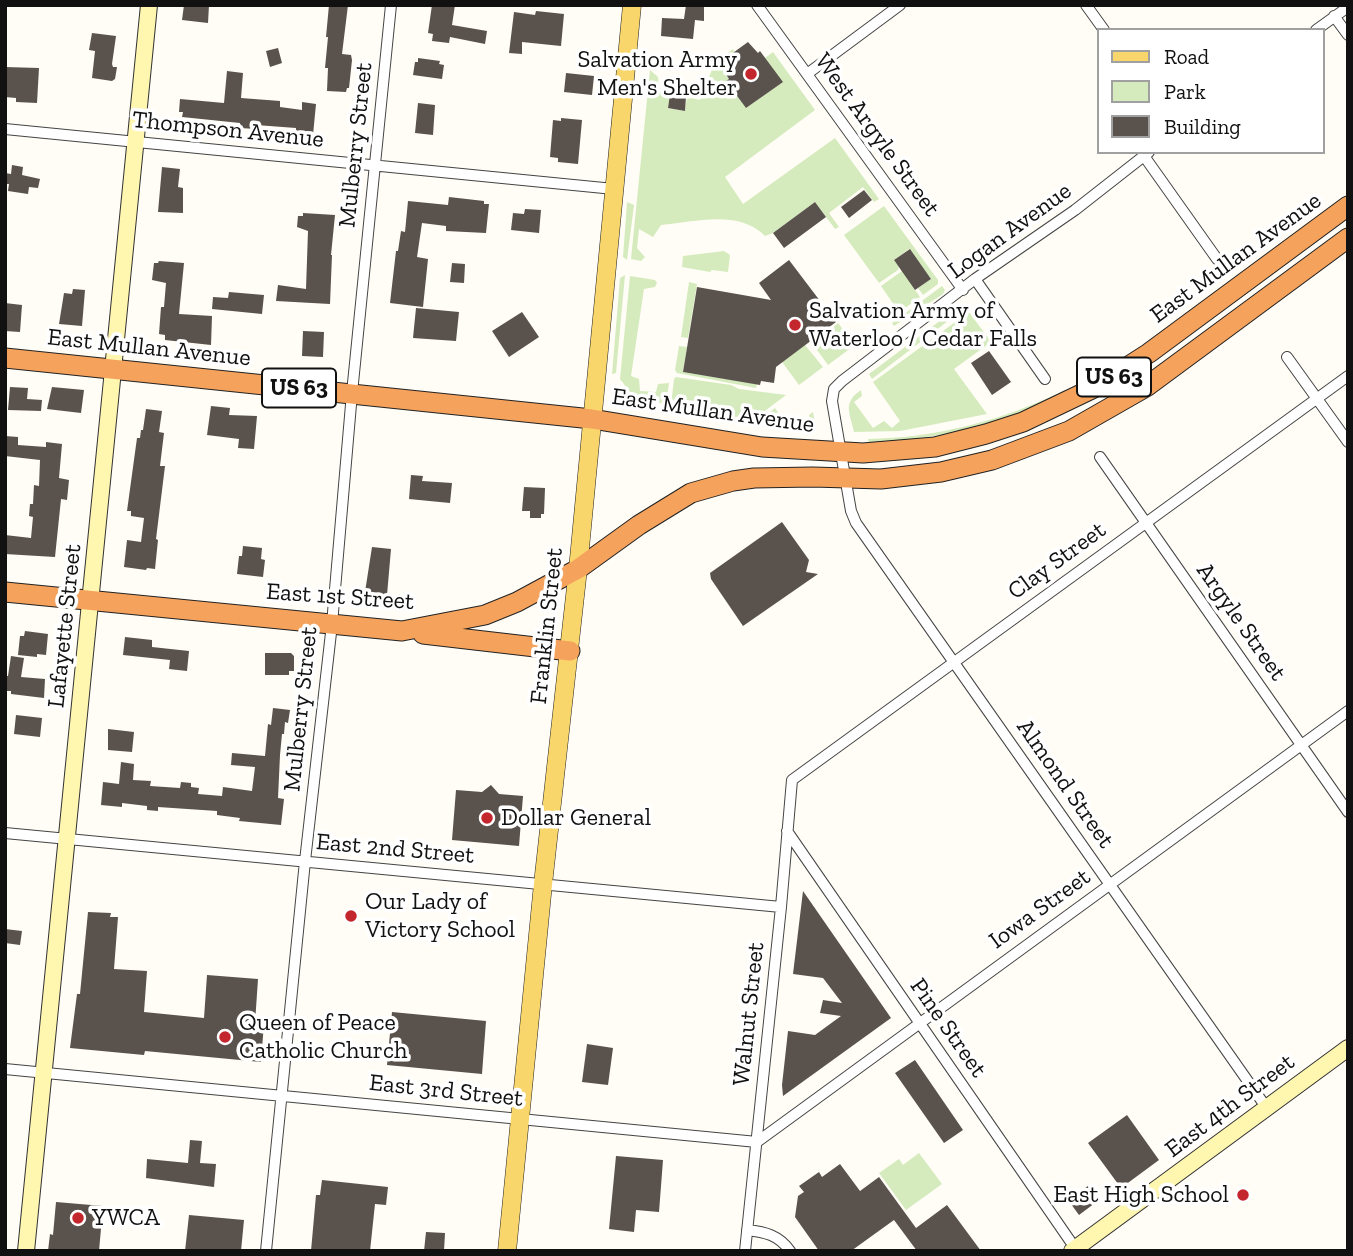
<!DOCTYPE html>
<html>
<head>
<meta charset="utf-8">
<style>
	body { margin:0 }
	#map { position:relative; width:1353px; height:1256px; overflow:hidden; background:#fffdf5; font-family:"Zilla Slab",serif }
	canvas { display:block }
	.frame { position:absolute; inset:0; border:7px solid #111; pointer-events:none }
	.legend { position:absolute; left:1097px; top:28px; width:228px; height:126px; box-sizing:border-box; background:#fff; border:2px solid #a0a0a0; margin:0; padding:9px 12px; list-style:none; font-size:21px; color:#111 }
	.legend li { display:flex; align-items:center; gap:14px; height:35px }
	.legend b { width:35px; border:2px solid #a0a0a0 }
</style>
</head>
<body>
<div id="map">
<canvas width="1353" height="1256"></canvas>
<div class="frame"></div>
<ul class="legend">
<li><b style="height:9px;background:#f9d66b"></b>Road</li>
<li><b style="height:19px;background:#d5ebbd"></b>Park</li>
<li><b style="height:19px;background:#5a524d"></b>Building</li>
</ul>
</div>
<script>
const g = document.querySelector('canvas').getContext('2d');
g.lineJoin = 'round';
function fill(path, color) {
  g.fillStyle = color;
  g.fill(path, 'evenodd');
}
function strokePath(path, color, width, dash) {
  g.strokeStyle = color;
  g.lineWidth = width;
  g.lineCap = dash ? 'butt' : 'round';
  g.setLineDash(dash || []);
  g.stroke(path);
}
function write(font, color, halo, rows, align = 'center') {
  g.font = font + ' "Zilla Slab",serif';
  g.lineWidth = 7;
  g.setLineDash([]);
  g.textBaseline = 'middle';
  g.strokeStyle = halo;
  g.fillStyle = color;
  for (const [text, x, y, turn = 0] of rows) {
    g.save();
    g.translate(x, y);
    g.rotate((+turn || 0) * Math.PI / 180);
    g.textAlign = isNaN(turn) ? turn : align;
    if (halo) g.strokeText(text, 0, 0);
    g.fillText(text, 0, 0);
    g.restore();
  }
}
fill(new Path2D(`
	M733 49 734 52 719 63 729 79 726 81 746 108 782 82 765 58 773 52 815 110 725 177 743 204 835 138 879 199 874 202 863 187 829 213 839 227 835 229 815 202 773 233 765 236C739 209 694 222 661 225L653 237 639 229 637 248 645 257 641 261 631 259 650 70 658 77 659 92 670 94 668 108 685 111 687 97 700 100 715 62Z
	M627 202 634 205 627 260 623 257Z
	M884 206 938 280V284L923 295 918 288 931 279 909 249 894 260 899 267 898 270 879 283 844 235Z
	M724 251 730 255 728 272 712 270 710 272 682 267 683 256Z
	M902 271 920 297 889 320 884 313 894 305 881 286Z
	M625 275 616 373 612 374 620 278Z
	M630 276 655 280 657 283 655 287 644 289 631 376 639 379 640 391 656 392 658 384 669 383 666 404 635 398 620 379Z
	M689 282 697 284 688 338 681 337Z
	M942 286 945 290 943 294 894 326 892 323Z
	M961 305 965 308 872 379 869 374Z
	M969 312 991 342 954 369 987 414 900 431 854 432C850 413 842 403 861 390L862 396 854 402 873 428 884 421 892 428 900 421 873 382Z
	M838 323 855 345 828 365 817 350 822 337Z
	M805 345 823 367 799 385 782 362Z
	M679 346 687 347 683 372 757 384 756 388 677 373 675 370Z
	M676 377 731 385 739 389 786 395 749 423 718 412 671 405 674 379Z
	M1065 390 1067 393C996 425 946 438 869 443L868 439C936 438 1004 420 1065 390Z
	M775 408 788 427 804 429 811 424 809 415 813 412 816 431 755 423Z
	M919 1153 942 1184 906 1210 879 1173 899 1159 903 1165Z`), '#d5ebbd');
fill(new Path2D(`
	M184 5H209L208 23 182 20Z
	M329 5H348L342 54 351 55 352 60 349 88H347L346 92 327 91 328 68H325L328 37H326Z
	M432 5H455L452 25 487 31 485 44 450 37 449 43 432 41 433 34 428 33Z
	M686 5H704V21L695 20 693 39 661 36 662 18 684 19Z
	M536 11 564 14 561 46 522 42V54L509 53 514 12 535 15Z
	M92 33 116 36 112 64 113 67H117L115 79 112 81 92 78 95 51 89 50Z
	M748 42 758 53 760 51 783 82 746 108 726 81 729 79 719 63Z
	M278 48 282 63 270 67 266 51Z
	M418 58 440 61 439 64 444 65 442 79 413 75 415 62H418Z
	M5 67 39 68 37 103 16 102V98L5 97Z
	M227 71 243 73 241 98 280 101V107L302 110V102L316 104 313 135 296 133V128L256 125V129L240 128V123L182 117 183 112H179L180 99 224 103Z
	M566 73 594 76 592 95 564 92Z
	M670 94 686 97 685 111 668 108Z
	M418 103 435 105 433 135 415 133Z
	M561 118 582 120 578 164 558 162V158L550 157 553 120 561 121Z
	M12 165 23 167 22 175 40 179 38 188 29 187 28 194 8 191 9 184H5V173L11 174Z
	M162 167 180 169 178 187 183 188V213L158 212Z
	M864 190 872 200 849 218 841 207Z
	M449 197 484 201V204H489L486 233 446 231V226L422 223 417 257 428 259 423 307 390 303 396 251H398L401 231 405 232 408 201 448 205Z
	M815 202 826 217 784 248 773 233Z
	M525 209 541 210 539 233 511 230 513 213 524 214Z
	M303 213 335 215 331 255H332L330 304 276 301 278 285 306 289 308 231 297 227 298 216H303Z
	M910 249 931 279 915 290 894 260Z
	M789 260 836 322 776 367 774 383 761 381 760 385 683 372 697 287 771 300 759 283Z
	M159 261 184 263 179 314 212 316 211 345 165 340V335L159 334 161 307H164L166 283 152 280 154 263H158Z
	M452 263 465 264 464 283 450 282Z
	M73 289 85 290 82 326 59 324 64 293 72 294Z
	M229 292 264 295 262 314 212 309 213 297 228 298Z
	M5 303 22 305 20 332 5 331Z
	M416 308 459 312 456 341 413 338Z
	M522 312 539 337 509 357 492 331Z
	M303 331 324 332 323 357 302 356Z
	M989 351 1011 382 992 395 971 363Z
	M10 387 28 388 27 399 42 400 41 411 8 410Z
	M52 387 84 390 81 413 47 409Z
	M211 406 230 408 229 415 257 416 254 449 238 448 239 439 207 435Z
	M146 409 162 411 159 432 164 433 160 466H165L156 539 158 540 155 569 147 568 146 570 124 567 127 540 141 542 144 518 131 516V511H127L137 438H140L141 430H143Z
	M5 436 18 437V445L46 447V442L62 444 59 478 69 480 67 500 61 499 55 557 5 554V535L31 538 33 517 29 516 30 504H33L34 485 39 486 40 460 5 456Z
	M411 475 423 476 422 481 452 483 450 503 409 499Z
	M524 487 545 488 544 514H541V518H530V511H522Z
	M782 522 809 560 806 572 818 574 743 626 711 579 710 573Z
	M243 546 262 548 261 559 265 560 263 577 237 574 239 556H242Z
	M372 547 391 549 387 595 365 592Z
	M25 631 48 634 46 655 37 654V657L18 655 20 636H24Z
	M125 637 152 640V647L189 651 187 671 169 669 170 660 123 655Z
	M265 653H291L294 656V671H289V675H265Z
	M11 656 24 658 21 677 45 679 44 698 11 694V691H5V676H8Z
	M273 708 290 710 288 723 285 722 284 734H282L280 755 278 798 284 799 281 825 239 821 240 818 217 815V811L158 807V811L147 810V806L122 803V807L101 805 103 782 119 784 121 762 134 764 133 780 151 781 150 786 180 788 181 782 191 783V787L199 788 198 794 222 796 223 787 252 791 255 767 231 765 232 753 265 756 268 724 271 725Z
	M16 715 42 718 40 737 14 734Z
	M108 729 134 732 132 752 108 750Z
	M491 785 499 794 523 796 519 846 452 840 456 790 482 792Z
	M803 891 891 1018 783 1096 782 1085 788 1031 815 1035 841 1016 820 1013 823 1000 842 1003 823 978 793 974Z
	M88 912 111 913 110 917H118L114 969 147 971 144 1012 204 1018 207 975 258 979 255 1023H264L261 1062 145 1051 144 1055 70 1048 77 994H80Z
	M5 929 22 931 20 945 5 943Z
	M392 1012 486 1021 482 1074 387 1065Z
	M587 1044 613 1048 608 1085 582 1082Z
	M915 1060 963 1130 944 1143 895 1073Z
	M1127 1115 1159 1160 1121 1188 1088 1143Z
	M190 1140 202 1141 200 1163 216 1164 214 1187 146 1178 147 1159 188 1163Z
	M616 1156 663 1160 659 1212 636 1210 634 1232 609 1229Z
	M840 1164 860 1191 879 1177 916 1228 947 1205 981 1251H917L894 1220 851 1251H819L795 1217 798 1196 804 1192 799 1186 819 1172 822 1177Z
	M322 1180 388 1187 386 1205 375 1204 370 1251H311L316 1195H320Z
	M1088 1186 1099 1200 1079 1215 1068 1200Z
	M56 1202 103 1206 99 1251H48L50 1234 53 1235Z
	M189 1215 244 1220 241 1251H185Z
	M426 1232 445 1233 444 1251H424Z`), '#5a524d');
const street = new Path2D(`
	M757 5 963 290
	M1086 5 1104 30
	M1334 16 1348 35
	M1316 30 1348 7
	M807 74 900 5
	M5 129 614 189
	M1149 152 1075 210 975 279 842 381 834 389 832 401 851 511 856 523 1266 1107
	M1144 156 1217 259
	M975 279 1045 379
	M1287 357 1348 442
	M1100 457 1348 812
	M787 831 1075 1248
	M5 833 781 907
	M5 1069 757 1142 1348 711
	M747 1230C765 1232 779 1235 790 1251
	M266 1251 305 861 332 624 352 393 391 5
	M745 1251 781 907 792 780 1348 376`);
const secondary = new Path2D(`
	M26 1251 149 5
	M1072 1251 1348 1048`);
const primary = new Path2D(`
	M507 1251 543 884 578 569 632 5`);
const highway = new Path2D(`
	M5 358 592 419 762 447 863 453 935 447 986 434 1023 422 1096 387 1149 353 1348 206
	M5 592 402 631 485 615 517 602 578 569 639 525 691 493 733 481 754 478 813 477 881 479 941 472 992 460 1069 431 1146 387 1348 238
	M423 634 570 651`);
strokePath(street, '#444', 12);
strokePath(secondary, '#333', 18);
strokePath(primary, '#222', 19);
strokePath(highway, '#222', 21);
strokePath(street, '#fff', 10);
strokePath(secondary, '#fff6b0', 16);
strokePath(primary, '#f9d66b', 18);
strokePath(highway, '#f5a25d', 19);
for (const [x, y, r, color] of [
	[751,74,7,"#c4262e"],
	[795,325,7,"#c4262e"],
	[487,818,7,"#c4262e"],
	[351,916,7,"#c4262e"],
	[225,1037,7,"#c4262e"],
	[1243,1195,7,"#c4262e"],
	[78,1218,7,"#c4262e"]
]) {
  const dot = new Path2D();
  dot.arc(x, y, r, 0, 2 * Math.PI);
  g.fillStyle = color;
  g.fill(dot);
  strokePath(dot, '#fff', 2.5);
}
for (const [x, y, w] of [
	[1114,377,74],
	[299,388,74]
]) {
  const box = new Path2D();
  box.roundRect(x - w / 2, y - 19.5, w, 39, 5);
  g.fillStyle = '#fff';
  g.fill(box);
  strokePath(box, '#111', 2);
}
write('bold 23px', '#111', null, [
	["US 63",1114,377],
	["US 63",299,388]
]);
write('24px', '#111', '#fff', [
	["Salvation Army",737,60,"right"],
	["Men's Shelter",737,88,"right"],
	["Salvation Army of",809,311],
	["Waterloo / Cedar Falls",809,339],
	["Dollar General",501,818],
	["Our Lady of",365,902],
	["Victory School",365,930],
	["Queen of Peace",239,1023],
	["Catholic Church",239,1051],
	["East High School",1229,1195,"right"],
	["YWCA",92,1218]
], 'left');
write('24px', '#111', '#fff', [
	["Thompson Avenue",228,130,6],
	["West Argyle Street",877,135,54],
	["Mulberry Street",356,145,-84],
	["Logan Avenue",1010,231,-36],
	["East Mullan Avenue",1236,258,-36],
	["East Mullan Avenue",149,348,6],
	["East Mullan Avenue",713,411,8],
	["Clay Street",1057,561,-36],
	["East 1st Street",340,597,4],
	["Argyle Street",1241,622,55],
	["Lafayette Street",65,626,-84],
	["Franklin Street",547,626,-84],
	["Mulberry Street",301,709,-84],
	["Almond Street",1065,784,55],
	["East 2nd Street",395,849,5],
	["Iowa Street",1040,909,-36],
	["Walnut Street",749,1014,-84],
	["Pine Street",948,1028,55],
	["East 3rd Street",446,1091,6],
	["East 4th Street",1230,1106,-37]
]);
</script>
</body>
</html>
